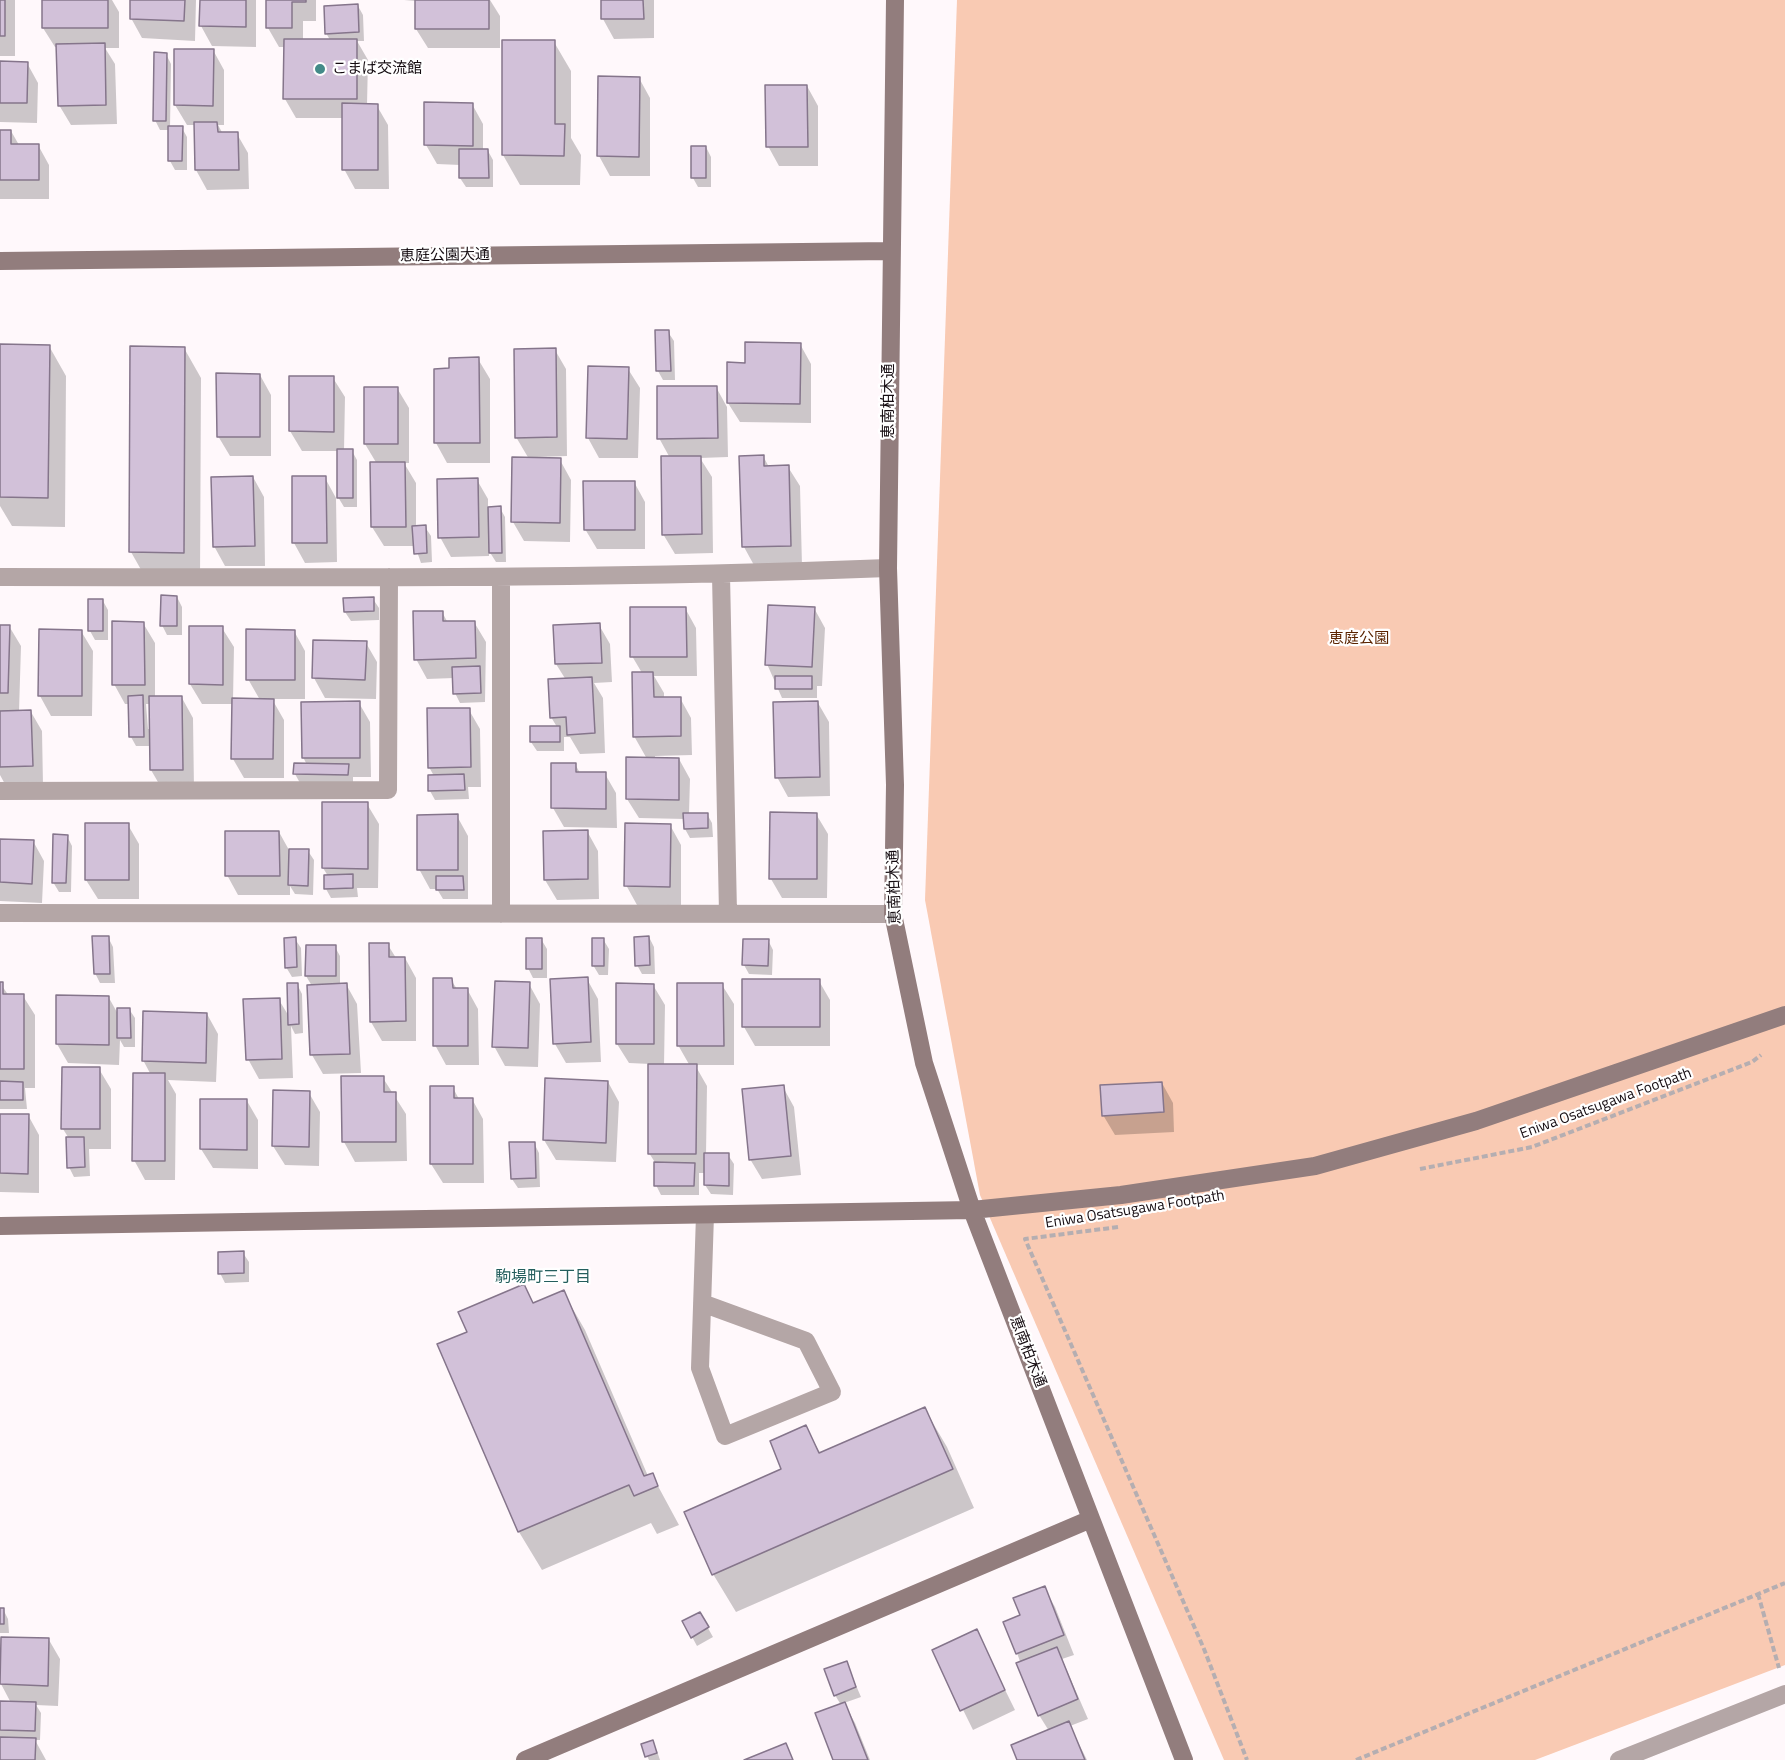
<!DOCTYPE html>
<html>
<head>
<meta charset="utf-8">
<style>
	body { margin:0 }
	canvas { display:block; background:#fff8fb }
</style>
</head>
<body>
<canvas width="1785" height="1760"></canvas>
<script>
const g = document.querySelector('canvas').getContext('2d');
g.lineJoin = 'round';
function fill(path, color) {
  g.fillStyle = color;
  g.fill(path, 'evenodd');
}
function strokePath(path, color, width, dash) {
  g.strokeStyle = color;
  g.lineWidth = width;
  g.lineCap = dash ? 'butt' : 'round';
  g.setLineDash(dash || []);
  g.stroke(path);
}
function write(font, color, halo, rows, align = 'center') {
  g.font = font + ' "Titillium Web","Noto Sans JP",sans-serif';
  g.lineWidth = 4.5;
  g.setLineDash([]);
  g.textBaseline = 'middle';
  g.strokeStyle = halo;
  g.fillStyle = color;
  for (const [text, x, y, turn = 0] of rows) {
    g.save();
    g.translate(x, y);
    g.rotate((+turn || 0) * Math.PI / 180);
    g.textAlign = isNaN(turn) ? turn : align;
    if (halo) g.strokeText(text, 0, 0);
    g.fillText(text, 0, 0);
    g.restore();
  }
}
fill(new Path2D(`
	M957 0H1785V1665L1535 1760H1224L980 1195 925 900Z`), '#f9cab3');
fill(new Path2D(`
	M0 0H15V56H0Z
	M44 0H112L119 12V48H105L115 64 117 124 71 125 59 105 58 47H55L43 28Z
	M132 0H196L195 41 142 38 131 18Z
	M201 0H256V47L212 46 201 26Z
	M267 0H316V21H303V40H330L326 33 358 6 363 15 364 41H357L368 60 367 105 377 106 388 125 389 189H355L344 169V118H296L285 99V47H279L268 28Z
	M490 0 500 16V48H428L416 29V1L404 0Z
	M603 0H654V38L614 39 603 19Z
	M504 41 554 42 571 71V138L581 155 580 185H520L503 155Z
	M213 50 224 70V125H218L223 134H237L248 153 249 189 207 190 196 170 195 125H187L175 105Z
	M166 54 171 64 170 128H182L187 137V170H175L170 161V130H160L155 120Z
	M0 63H27L38 83 37 123 0 122Z
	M639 78 650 98V176H610L599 156Z
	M807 86 818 106V166H779L768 146Z
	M472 104 483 124V151H488L493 160V187H466L460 178V165L437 164 426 145Z
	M11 131 19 145H38L49 165V199H0V132Z
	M706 147 711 157V187H698L693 178Z
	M668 332 674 341 675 380H663L658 371Z
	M800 344 811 364V423L740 422 728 403Z
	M0 345 49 346 66 376 65 527 12 526 0 506Z
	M132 348H184L201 378 200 582H148L131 552Z
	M555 350 566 369 567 456 537 457V459L560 460 571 480 570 542 524 541 513 522 529 459 516 437Z
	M478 359 490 379V463H447L436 443Z
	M628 369 640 388 638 458H599L588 438Z
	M260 375 271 395V456H230L218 436Z
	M333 378 345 397 344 451H352L357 460V507H344L338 497V451H302L290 431Z
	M716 387 727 407 728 457 700 458 712 477 713 553 675 554 663 534 670 458 659 438Z
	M397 388 409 408V463H404L416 483V527H425L431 536 432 562 421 563 415 546H384L372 527 377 464 365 444Z
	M763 456 769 467H788L800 486 802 566 755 567 744 547Z
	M253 477 264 497 265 566H225L214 546Z
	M325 478 336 498 337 562 305 563 294 543Z
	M477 480 488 499V508H500L505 517 506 562H496L489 551V556L451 557 440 537Z
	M634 482 645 502V549H597L585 529Z
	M177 597 182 607V635H167L162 625Z
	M373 599 379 608V620L351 621 345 612Z
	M103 601 108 610V640H95L90 631Z
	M685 608 696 628 697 676H654L664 693V699L680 698 691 718 692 755 655 756V759H679L690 779 689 814H707L712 823 713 837 690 838 685 829V819L639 818 627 799 647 759 634 736 642 673 632 656Z
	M814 608 825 628 822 686H817V698H782L767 664Z
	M442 612 448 623 474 622 486 642 485 702 460 703 455 693 454 678 427 679 416 659Z
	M143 623 155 643V698H182L193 718 194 789H162L151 770V746H136L131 737 130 704H125L114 684ZM146 704H151V729H148Z
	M599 625 610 644 612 682 594 683 603 698 605 753 580 754 570 737H564V751H537L531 742V728L557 727 551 717 566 680 556 664Z
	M0 626H9L21 646 19 712H31L42 731 43 785 6 786 0 775Z
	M190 627 222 628 234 647 233 700H260L248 679 294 631 305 651V699H272L284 720V778H244L233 759V704H202L190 684Z
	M81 631 93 651 92 716H51L40 696Z
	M366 643 377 662 376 699 325 698 314 678Z
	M359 703 370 722 371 777H353V784L300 783 295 774 307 765 303 757Z
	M818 703 829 722 830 796 788 797 777 777Z
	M469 710 480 729 481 787H468L469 799 435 800 430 791V776H434L429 767Z
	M575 764 580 773 605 774 616 793 617 828 564 827 553 808Z
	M367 804 379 824 378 888H357L358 897 331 898 326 889 325 876H328L323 868Z
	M816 814 828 834 827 898H782L771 879Z
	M457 816 468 836V899H443L437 889H430L419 869Z
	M128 825 139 844V899H98L86 880Z
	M670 825 681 845V906L637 905 626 885Z
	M587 831 598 851 599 899 557 900 545 880V832Z
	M279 832 289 850 308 851 314 860 313 895 295 894 290 886V895H238L227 875Z
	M67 836 72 846 71 892H59L53 882Z
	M0 840 33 841 44 861 42 903 0 901Z
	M108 937 113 947 115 983H100L95 973Z
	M649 937 654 947 655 974H642L637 965Z
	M295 939 301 948 302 976 292 977 286 967Z
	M541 939 547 949V978H533L528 968Z
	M603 939 609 949 608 975H599L593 965Z
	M768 940 773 950 772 975 749 974 744 965Z
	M388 945 396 958H405L416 978V1041H382L371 1022Z
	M335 947 340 956V985L346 984 357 1004 361 1073 323 1074 312 1055V986L306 976Z
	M587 979 598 999 601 1062 566 1063 555 1044Z
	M451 980 457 989H467L478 1009 479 1065H446L435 1045Z
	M819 981 830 1000V1046H755L744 1027Z
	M0 983 9 996H23L35 1015V1088H25L27 1109H0Z
	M297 984 302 994 303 1033 295 1034 291 1026 293 1078 259 1079 248 1059 279 1000 290 1018Z
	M529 984 540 1004 538 1067 505 1066 494 1046Z
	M653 985 665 1005 664 1066H690L678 1045 722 985 734 1004V1065H695L707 1086 706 1155H728L734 1164 733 1195 711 1194 705 1185 706 1173H699V1195H661L656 1185V1164L649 1153 650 1064 629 1063 617 1044Z
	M109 998 118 1014 129 1009 135 1018V1047H124L120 1040 119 1065 68 1063 57 1044Z
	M207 1014 218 1034 216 1082 168 1080 176 1094 175 1180H145L134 1160 151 1075 143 1060Z
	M99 1069 111 1089V1149H89L90 1176 74 1177 69 1167 68 1137 63 1129Z
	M383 1078 406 1114 407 1161 355 1162 344 1142Z
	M608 1082 619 1102 616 1162 556 1160 544 1140Z
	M1162 1083 1173 1103 1174 1132 1115 1135 1103 1115Z
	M783 1087 794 1107 801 1175 762 1179 750 1159Z
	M453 1088 459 1099H472L483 1119 484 1183H443L431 1164Z
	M309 1093 320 1112 319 1166 285 1165 273 1146Z
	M247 1101 258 1120V1169L213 1168 201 1149Z
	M0 1115H28L39 1135V1193L0 1192Z
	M534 1143 539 1153 540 1187 518 1188 512 1179Z
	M243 1253 249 1262V1282L225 1283 220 1273Z
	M524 1286 534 1304 563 1292 585 1330 648 1476 652 1475 679 1525 657 1534 651 1523 542 1570 519 1532 439 1345 469 1332Z
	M924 1408 947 1447 974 1508 736 1612 713 1574 783 1470 805 1427 821 1454Z
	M1044 1588 1055 1607 1074 1655 1062 1659 1088 1719 1070 1726 1087 1760H1019L1049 1731 1039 1715 1017 1653 1022 1616Z
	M0 1609H3L8 1619 9 1633H0Z
	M700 1614 713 1637 697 1646 684 1622Z
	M976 1631 1015 1710 973 1730 934 1651Z
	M49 1640 60 1659 58 1706 36 1705 41 1713 40 1740H35L46 1760H0V1702L11 1703 1 1684Z
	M846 1662 861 1697 844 1703 855 1723 870 1760H835L841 1705 835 1695Z
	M652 1742 657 1751 660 1760H649L647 1756 643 1745Z`), '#0003');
const building = new Path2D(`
	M0 0H5V36H0Z
	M42 0H108V28H42Z
	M130 0H185L184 21 130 19Z
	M200 0H246V27L199 26Z
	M266 0H306V2H292V28H266Z
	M415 0H489V29H415Z
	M601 0H643L644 19H601Z
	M358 4 359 32 325 34 324 6Z
	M284 39H357V99H283Z
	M502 40H555V124H565L564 156 502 155Z
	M105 43 106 105 58 106 56 44Z
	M174 49H214L213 106 174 105Z
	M154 52 167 53 166 121H153Z
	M0 61 28 62 27 103H0Z
	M598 76 640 77 639 157 597 156Z
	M765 85H807L808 147H766Z
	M424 102 473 103V146L424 145Z
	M342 103 378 104V170H342Z
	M194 122H217L218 132H238L239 170H195Z
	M168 126H183L182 161H168Z
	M0 130H11V144H39V180H0Z
	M691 146H706V178H691Z
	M459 149H488L489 178H459Z
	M655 330H669L671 371H656Z
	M745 342 801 343 800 404 727 403V362L745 363Z
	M0 344 50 345 48 498 0 497Z
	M130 346 185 347 184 553 129 552Z
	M556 348 557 437 515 438 514 349Z
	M479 357 480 443H434V369L449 368V358Z
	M588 366 629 367 627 439 586 438Z
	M216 373 260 374V437H217Z
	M289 376H334V432L289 431Z
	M657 386H717L718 438 657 439Z
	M364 387H398V444H364Z
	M337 449H353V498H337Z
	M764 455V466L789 465 791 546 742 547 739 456Z
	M661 456H701L702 534 662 535Z
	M512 457 561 458 560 523 511 522Z
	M370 462H405L406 527H371Z
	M253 476 255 546 213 547 211 477Z
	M292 476H326L327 543H292Z
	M478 478 479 537 438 538 437 479Z
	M583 481H635V530H584Z
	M501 506 502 553H489L488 507Z
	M426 525 427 553 414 554 412 526Z
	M161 595 177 596V626H160Z
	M374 597V611L344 612 343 598Z
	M88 599H103V631H88Z
	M768 605 815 607 812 667 765 665Z
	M630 607H686L687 657H630Z
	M413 611H443V621H475L476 658 414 660Z
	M112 621 144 622 145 685H112Z
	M600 623 602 663 555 664 553 625Z
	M0 625H10L8 693H0Z
	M189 626H223V685L189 684Z
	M39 629 82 630V696H38Z
	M246 629 295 630V680H246Z
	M313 640 367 641 365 680 312 678Z
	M480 666 481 693 453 694 452 667Z
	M632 672H653L654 697H681V736L633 737Z
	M775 676H812V689H775Z
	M592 677 595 733 567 735 566 717 550 718 548 679Z
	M143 695 144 737H129L128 696Z
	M149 696H182L183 770H150Z
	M232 698 274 699 273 759H231Z
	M360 701V758H302L301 702Z
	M818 701 820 777 775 778 773 702Z
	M427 708H470L471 767 428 768Z
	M31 710 33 766 0 767V711Z
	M530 726H560V742H530Z
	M626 757 679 758V800L626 799Z
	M294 763 349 764 348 775 293 774Z
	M551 763H576V772H606V809L551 808Z
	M464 774 465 790 428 791V775Z
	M322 802H368V869L322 868Z
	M770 812 817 813V879H769Z
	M683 813H708V828L684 829Z
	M458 814V870H417V815Z
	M85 823H129V880H85Z
	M625 823 671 824 670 887 624 886Z
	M588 830V879L544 880 543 831Z
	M225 831H279L280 876H225Z
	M53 834 68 835 66 883H52Z
	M0 839 34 840 32 884 0 882Z
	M289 849H309L308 886 288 885Z
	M353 874V888L324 889V875Z
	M436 876H463L464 890H436Z
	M92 936H109L110 974H94Z
	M649 936 650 965 635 966 634 937Z
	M296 937 297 967 285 968 284 938Z
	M526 938H542V969H526Z
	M592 938H604V966H592Z
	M743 939H769L768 966 742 965Z
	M369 943H389V957H405L406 1021 370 1022Z
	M306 945H336V976H305Z
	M588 977 591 1042 553 1044 550 979Z
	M433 978H452L453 988H468V1046H433Z
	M742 979H820V1027H742Z
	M495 981 530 982 528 1048 492 1047Z
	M0 982H3V994H24V1069H0Z
	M287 983H298L299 1024 288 1025Z
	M347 983 350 1054 310 1055 307 985Z
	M616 983 654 984V1044H616Z
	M677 983H723L724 1046H677Z
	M56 995 109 996V1045L56 1044Z
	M280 998 282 1059 246 1060 243 999Z
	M117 1008H130L131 1038H117Z
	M143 1011 207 1013 206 1063 142 1061Z
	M648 1064H697L696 1154H648Z
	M62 1067H100V1129H61Z
	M133 1073H165V1161H132Z
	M341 1076H384V1092H396V1142H342Z
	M545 1078 608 1081 606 1143 543 1140Z
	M0 1081 23 1082V1100H0Z
	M1162 1082 1164 1112 1102 1116 1100 1085Z
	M784 1085 791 1156 749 1160 742 1089Z
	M430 1086H454V1098H473V1164H430Z
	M273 1090 310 1091 309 1147 272 1146Z
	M200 1099H247V1150L200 1149Z
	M0 1114H29L28 1174 0 1173Z
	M66 1137H84L85 1167 67 1168Z
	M509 1142H535L536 1178 511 1179Z
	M704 1153H729V1186L704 1185Z
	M654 1162 695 1163 694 1186H654Z
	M244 1251V1273L218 1274V1252Z
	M524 1284 533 1303 564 1290 644 1476 653 1473 658 1486 634 1496 629 1485 518 1532 437 1344 467 1332 458 1312Z
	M925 1407 953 1469 712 1575 684 1512 781 1469 770 1441 806 1425 819 1453Z
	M1045 1586 1064 1635 1016 1654 1003 1622 1020 1615 1013 1598Z
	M0 1608H4V1624H0Z
	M700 1612 709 1627 691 1638 682 1621Z
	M977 1629 1005 1690 960 1711 932 1650Z
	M1 1637 49 1638 48 1686 0 1684Z
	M1057 1647 1078 1699 1038 1716 1016 1663Z
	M847 1661 856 1687 834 1696 824 1669Z
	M0 1701 36 1702 35 1731 0 1730Z
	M845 1702 868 1760H833L815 1713Z
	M1069 1721 1085 1760H1017L1011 1745Z
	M0 1737 36 1738 35 1760H0Z
	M653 1740 657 1753 645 1757 641 1744Z
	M786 1743 793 1760H744Z`);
fill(building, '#d2c1d9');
strokePath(building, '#85758b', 1.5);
strokePath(new Path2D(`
	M1420 1169 1532 1147 1752 1062 1761 1055
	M1118 1227 1025 1239 1204 1649 1247 1760
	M1758 1594 1779 1668
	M1356 1760 1785 1583`), '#b5aeb1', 4, [6, 3]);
strokePath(new Path2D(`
	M702 1303 806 1341 832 1392 725 1436 700 1368 705 1215`), '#b4a6a6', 18);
strokePath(new Path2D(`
	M721 575 728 913
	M0 577C296 577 592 580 888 568
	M501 578V914
	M0 791 388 790 389 577
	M0 913 893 914
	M1619 1760 1785 1694`), '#b4a6a6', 18);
strokePath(new Path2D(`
	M895 0 888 568 895 785 893 914 924 1063 972 1210 1184 1760
	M0 261 891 251
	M0 1226 972 1210 1121 1195 1315 1166 1476 1121 1785 1015
	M525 1760 1091 1519`), '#927d7d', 18);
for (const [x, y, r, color] of [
	[320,69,6,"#438b89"]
]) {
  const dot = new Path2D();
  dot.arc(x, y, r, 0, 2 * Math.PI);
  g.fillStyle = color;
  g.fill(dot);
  strokePath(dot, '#fff', 2);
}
write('15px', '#140b10', '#fff', [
	["こまば交流館",332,69]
], 'left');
write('15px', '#140b10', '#fff', [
	["恵庭公園大通",445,256,-1],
	["恵南柏木通",889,401,-90],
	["恵南柏木通",895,887,-92],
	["Eniwa Osatsugawa Footpath",1606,1104,-20],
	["Eniwa Osatsugawa Footpath",1135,1210,-9],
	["恵南柏木通",1027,1352,69]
]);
write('15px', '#5b2400', '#fff', [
	["恵庭公園",1359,639]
]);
write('16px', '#245e5d', '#fff', [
	["駒場町三丁目",543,1278]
]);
</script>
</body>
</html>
